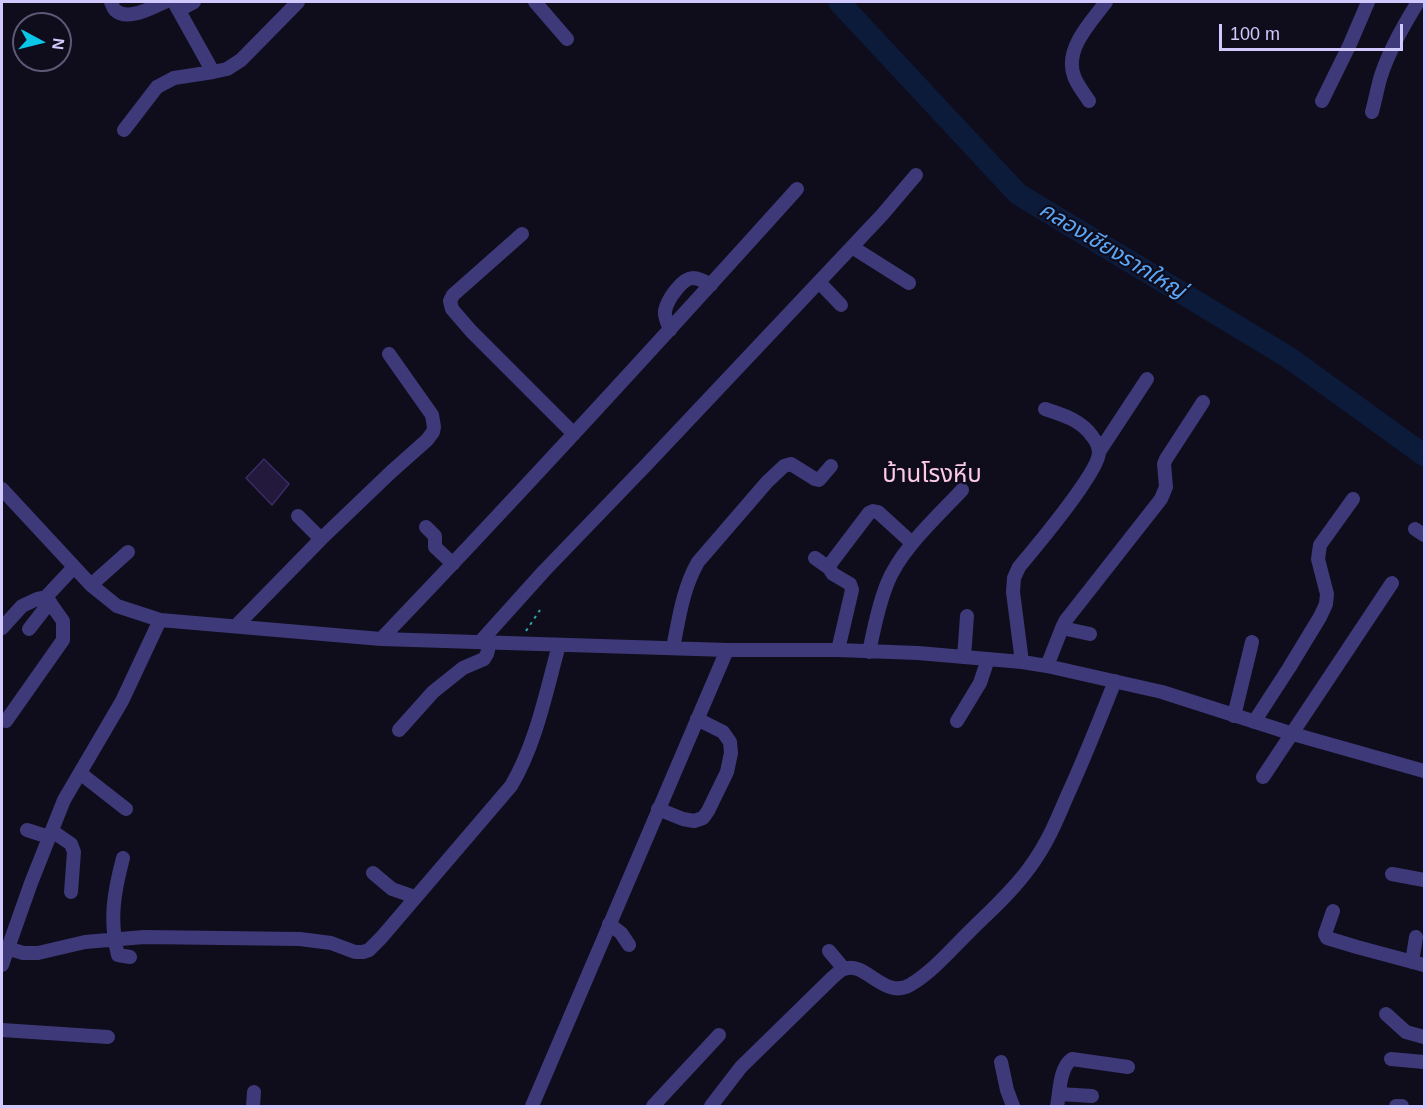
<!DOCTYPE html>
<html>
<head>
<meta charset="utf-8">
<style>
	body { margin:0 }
	#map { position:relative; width:1426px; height:1108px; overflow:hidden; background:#0f0c1c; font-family:Arial,sans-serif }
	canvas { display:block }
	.frame { position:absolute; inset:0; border:3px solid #d1c9fd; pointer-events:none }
	.north { position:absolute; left:12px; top:12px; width:60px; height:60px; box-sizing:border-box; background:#0f0c1c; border:2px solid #5d5876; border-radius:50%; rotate:97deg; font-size:16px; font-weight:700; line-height:24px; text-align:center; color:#d1c9fd }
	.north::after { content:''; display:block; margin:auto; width:21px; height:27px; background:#0ac7e8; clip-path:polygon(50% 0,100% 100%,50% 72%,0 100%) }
	.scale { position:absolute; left:1219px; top:24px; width:184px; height:27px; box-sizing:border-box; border:3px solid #d1c9fd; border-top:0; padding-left:8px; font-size:18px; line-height:21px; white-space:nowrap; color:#d1c9fd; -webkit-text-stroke:4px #0f0c1c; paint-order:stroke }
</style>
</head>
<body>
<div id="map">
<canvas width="1426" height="1108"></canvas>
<div class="frame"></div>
<div class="north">N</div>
<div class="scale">100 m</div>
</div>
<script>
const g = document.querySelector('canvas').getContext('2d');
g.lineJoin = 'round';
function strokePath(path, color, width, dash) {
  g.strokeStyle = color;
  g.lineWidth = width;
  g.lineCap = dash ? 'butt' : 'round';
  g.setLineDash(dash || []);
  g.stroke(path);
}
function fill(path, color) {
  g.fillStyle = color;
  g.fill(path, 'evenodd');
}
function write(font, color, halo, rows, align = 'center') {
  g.font = font + ' Arial,"Noto Sans Thai",sans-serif';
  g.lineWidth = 4.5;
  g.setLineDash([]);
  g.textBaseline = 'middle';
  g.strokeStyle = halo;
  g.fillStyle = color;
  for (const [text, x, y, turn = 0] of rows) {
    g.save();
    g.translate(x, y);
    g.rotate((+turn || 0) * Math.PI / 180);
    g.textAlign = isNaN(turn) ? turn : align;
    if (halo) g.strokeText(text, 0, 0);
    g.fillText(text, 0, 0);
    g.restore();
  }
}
strokePath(new Path2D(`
	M839 2 1018 194 1288 357 1424 455`), '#0c1b3a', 22);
const building = new Path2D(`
	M264 459 289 484 272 505 246 478Z`);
fill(building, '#22193c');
strokePath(building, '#3a2c67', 1.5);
strokePath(new Path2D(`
	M526 631 540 610`), '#31a8a7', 2, [3, 4.5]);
strokePath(new Path2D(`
	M111 2C112 4 113 8 115 10 128 22 152 7 165 2
	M174 2 213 72 227 69 241 60 298 2
	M535 2 567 39
	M179 10 194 2
	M1089 101C1084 93 1077 85 1074 76 1064 49 1091 22 1106 2
	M1322 101 1350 44 1368 2
	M1372 112C1375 101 1377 90 1380 79 1388 52 1403 26 1418 2
	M124 130 157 87 174 78 213 72
	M522 234 453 295 450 301 452 309 471 331 574 434
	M852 247 909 283
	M819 282 841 305
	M670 330C668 324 664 317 665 311 667 300 682 278 693 278 699 278 706 282 711 285
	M1099 452 1147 379
	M2 489 91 585 117 606 160 620 381 639 727 650H838L918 653 1022 662 1047 666 1162 692 1293 734 1424 771
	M298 516 321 539
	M426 527 435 536V547L453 564
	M1415 529 1424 535
	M815 558 829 568
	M91 585 128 552
	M236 626 321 539 391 472 427 440 433 432 434 427 432 415 389 354
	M2 628 22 606 37 599 46 597 74 567
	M1062 628 1090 634
	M29 629 50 602
	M381 639C522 492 660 341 797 189
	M481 641 544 571 649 462 882 215 916 175
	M673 648C679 618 683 588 698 562L767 482 784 466 791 464 815 479 819 480 831 466
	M838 650 852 590 850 584 833 574 829 568 831 563 869 513 873 511 878 512 912 543
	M869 652C874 629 878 606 887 584 900 550 937 517 962 490
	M964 657 967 616
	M1022 662 1013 592 1014 578 1019 567C1035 548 1098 473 1099 453 1099 447 1096 441 1092 436 1081 420 1063 415 1045 409
	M1047 666 1062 628 1066 620 1161 499 1166 487 1164 464 1166 459 1203 402
	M1234 716 1252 642
	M6 721 63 640V621L46 597
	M957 721 980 683 988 659
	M1254 722 1289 668 1320 617 1326 604 1327 594 1318 559 1320 545 1353 499
	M399 730 433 692 463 668 484 659 487 654 490 642
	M80 773 126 809
	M1263 777 1392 583
	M658 809 683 819 694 821 703 818 708 811 727 772 731 753 730 742 723 732 697 719
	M27 830 49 837
	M52 831 71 844 74 852 71 892
	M123 858C114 892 109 920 118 955L130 957
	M373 873 392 889 415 897
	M1392 874 1424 880
	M1333 911 1325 934 1327 938 1357 947 1424 965
	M609 924 621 933 629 945
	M7 948 23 953H38L85 942 144 937 300 939 331 943 355 952H363L369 950 381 938 511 786C536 744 546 692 559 645
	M829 951 844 969
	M1412 962 1416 937
	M2 965 31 883 64 800 122 701 160 620
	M1386 1014 1406 1032 1424 1037
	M2 1030 108 1037
	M1391 1059 1424 1062
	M1001 1062 1007 1090 1013 1106
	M1059 1094 1092 1096
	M253 1106 254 1092
	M532 1106 727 650
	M653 1106 719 1035
	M711 1106 741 1067 833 977C836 975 840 970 844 969 865 960 884 1000 910 985 932 972 950 951 968 933 989 912 1013 891 1030 867 1047 844 1057 820 1068 794 1085 757 1100 719 1115 681
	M1057 1106C1060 1092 1059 1068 1072 1059L1128 1067
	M1396 1106H1402`), '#3e3979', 14);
write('italic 22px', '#5ba8f8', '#0f0c1c', [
	["คลองเชียงรากใหญ่",1112,251,31]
]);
write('24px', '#fdcbe8', '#0f0c1c', [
	["บ้านโรงหีบ",932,475]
]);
</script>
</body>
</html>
